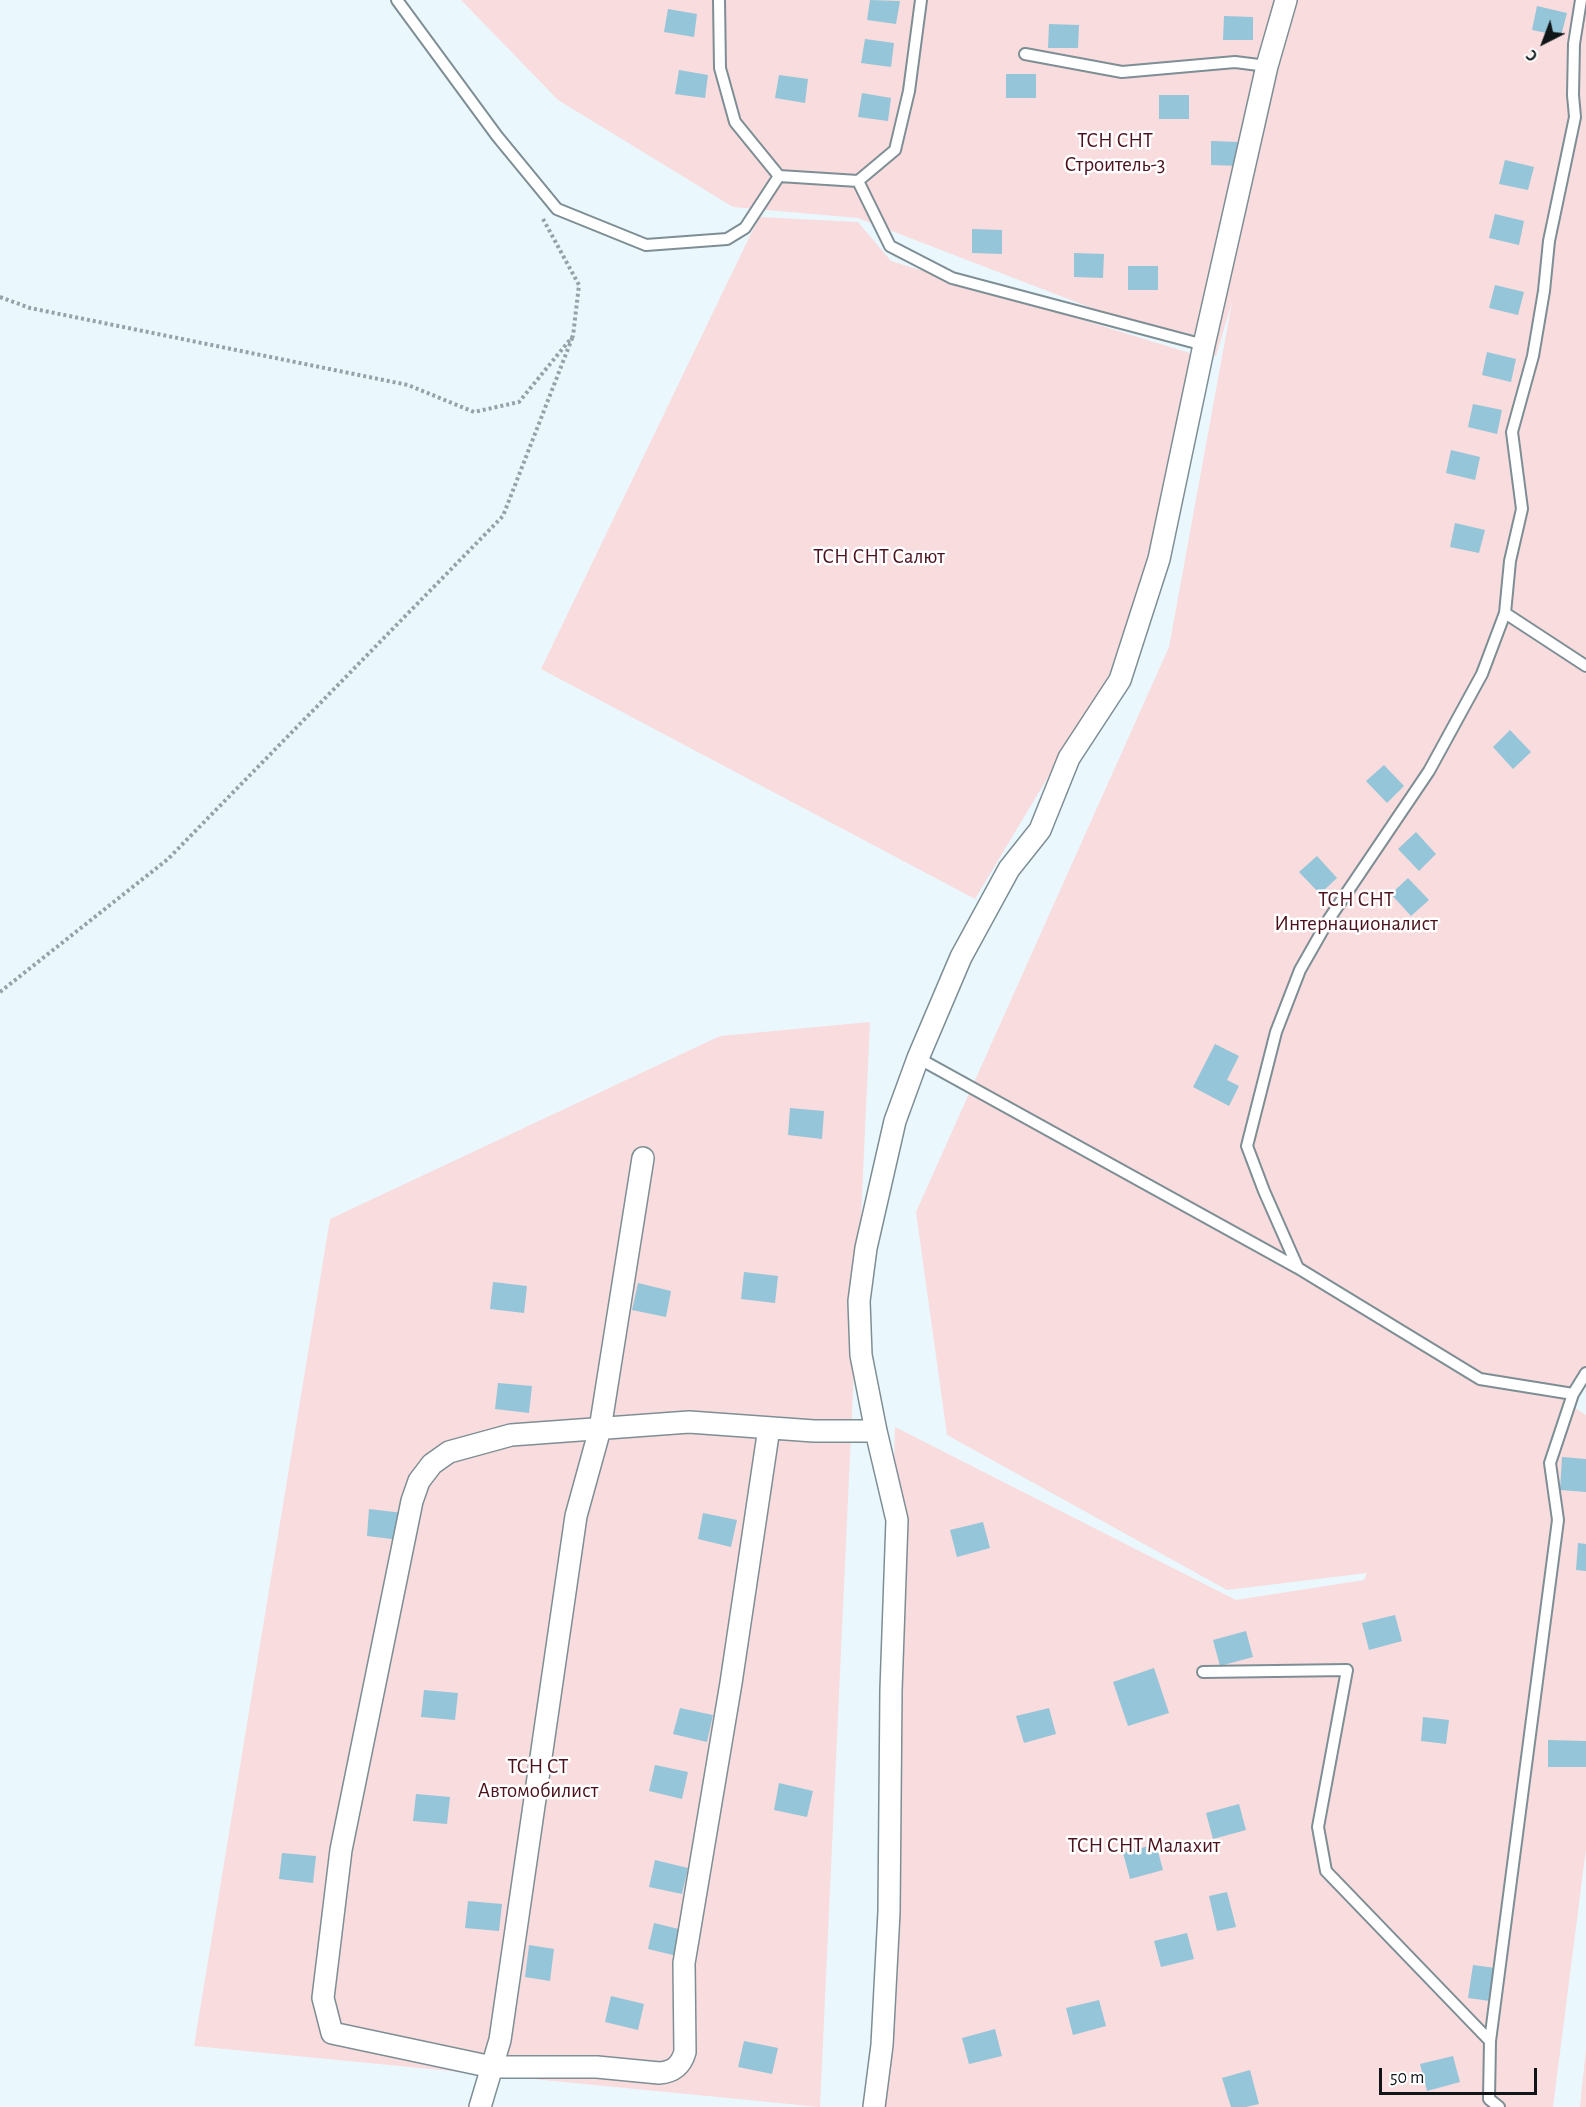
<!DOCTYPE html>
<html>
<head>
<meta charset="utf-8">
<style>
	body { margin:0 }
	#map { position:relative; width:1586px; height:2107px; overflow:hidden; background:#eaf8fe; font-family:"Alegreya Sans",sans-serif }
	canvas { display:block }
	.north { position:absolute; left:1514px; top:12px; width:60px; height:60px; -webkit-text-stroke:4px #fff; paint-order:stroke; rotate:222deg; font-size:16px; font-weight:700; line-height:24px; text-align:center; color:#101618 }
	.north::after { content:''; display:block; margin:auto; width:21px; height:27px; background:#101618; clip-path:polygon(50% 0,100% 100%,50% 72%,0 100%) }
	.scale { position:absolute; left:1379px; top:2068px; width:158px; height:27px; box-sizing:border-box; border:3px solid #101618; border-top:0; padding-left:8px; font-size:18px; line-height:21px; white-space:nowrap; color:#101618; -webkit-text-stroke:4px #fff; paint-order:stroke }
</style>
</head>
<body>
<div id="map">
<canvas width="1586" height="2107"></canvas>
<div class="north">С</div>
<div class="scale">50 m</div>
</div>
<script>
const g = document.querySelector('canvas').getContext('2d');
g.lineJoin = 'round';
function fill(path, color) {
  g.fillStyle = color;
  g.fill(path, 'evenodd');
}
function strokePath(path, color, width, dash) {
  g.strokeStyle = color;
  g.lineWidth = width;
  g.lineCap = dash ? 'butt' : 'round';
  g.setLineDash(dash || []);
  g.stroke(path);
}
function write(font, color, halo, rows, align = 'center') {
  g.font = font + ' "Alegreya Sans",sans-serif';
  g.lineWidth = 5;
  g.setLineDash([]);
  g.textBaseline = 'middle';
  g.strokeStyle = halo;
  g.fillStyle = color;
  for (const [text, x, y, turn = 0] of rows) {
    g.save();
    g.translate(x, y);
    g.rotate((+turn || 0) * Math.PI / 180);
    g.textAlign = isNaN(turn) ? turn : align;
    if (halo) g.strokeText(text, 0, 0);
    g.fillText(text, 0, 0);
    g.restore();
  }
}
fill(new Path2D(`
	M461 0H1586V1384L1566 1402 1586 1415V1849L1553 2107H875L895 1427 1236 1600 1364 1580 1367 1573 1227 1590 947 1435 916 1212 1169 647 1232 302 1216 356 858 218 733 207 558 100Z
	M759 217 858 222 891 261 1193 354 1147 564 1109 675 975 899 541 669Z
	M870 1022 820 2107 194 2046 330 1219 720 1036Z
	M1586 2048V2107H1580Z`), '#f9dcdd');
fill(new Path2D(`
	M870 0 900 1 896 24 867 20Z
	M1537 6 1567 13 1561 36 1532 30Z
	M668 9 697 14 694 37 664 32Z
	M1224 16 1253 17V40H1223Z
	M1049 24 1079 25 1078 48H1048Z
	M865 39 894 43 891 67 861 63Z
	M679 70 708 75 705 98 675 94Z
	M1006 74H1036V98H1006Z
	M779 75 808 79 805 103 775 98Z
	M862 93 891 98 888 121 858 117Z
	M1159 95H1189V119H1159Z
	M1211 141 1241 142V166L1211 165Z
	M1505 160 1534 167 1528 190 1499 184Z
	M1495 214 1524 221 1519 245 1489 238Z
	M972 229 1002 230V254L972 253Z
	M1074 253 1104 254 1103 278 1074 277Z
	M1128 266H1158V290H1128Z
	M1495 285 1524 292 1518 315 1489 308Z
	M1487 352 1516 359 1511 382 1482 375Z
	M1473 404 1502 410 1497 434 1468 427Z
	M1451 450 1480 457 1475 480 1446 473Z
	M1455 523 1485 530 1479 553 1450 547Z
	M1510 730 1531 752 1513 769 1493 747Z
	M1384 765 1404 786 1387 803 1366 781Z
	M1416 832 1436 854 1419 871 1398 849Z
	M1317 856 1337 878 1320 894 1299 872Z
	M1408 878 1429 900 1411 916 1391 894Z
	M1215 1044 1239 1056 1227 1080 1239 1086 1229 1106 1193 1087Z
	M790 1108 824 1111 822 1139 788 1135Z
	M744 1272 778 1276 775 1303 741 1299Z
	M493 1282 527 1286 524 1313 490 1309Z
	M638 1283 671 1291 666 1317 632 1310Z
	M498 1383 532 1386 529 1413 495 1409Z
	M1562 1457 1586 1459V1492L1560 1490Z
	M369 1509 403 1513 400 1540 367 1536Z
	M703 1513 737 1520 731 1547 698 1539Z
	M983 1522 990 1548 957 1557 950 1530Z
	M1578 1543 1586 1544V1571L1576 1570Z
	M1395 1615 1402 1641 1369 1650 1362 1623Z
	M1246 1631 1253 1657 1220 1666 1213 1640Z
	M1154 1668 1169 1713 1128 1726 1113 1682Z
	M424 1690 458 1693 455 1720 421 1717Z
	M680 1708 713 1715 707 1742 673 1734Z
	M1049 1708 1056 1734 1024 1743 1016 1716Z
	M1423 1717 1449 1720 1446 1744 1421 1741Z
	M1548 1740 1586 1741V1767H1548Z
	M655 1765 688 1772 682 1799 649 1791Z
	M779 1783 813 1791 807 1817 774 1810Z
	M416 1794 450 1797 447 1824 413 1821Z
	M1239 1804 1246 1830 1213 1839 1206 1813Z
	M1156 1844 1163 1870 1130 1879 1123 1853Z
	M282 1853 316 1856 313 1883 279 1879Z
	M655 1860 688 1868 682 1894 649 1887Z
	M1227 1892 1236 1927 1217 1931 1209 1896Z
	M468 1901 502 1904 499 1931 465 1928Z
	M654 1923 687 1931 681 1957 648 1949Z
	M1187 1933 1194 1959 1161 1967 1154 1941Z
	M529 1945 554 1949 550 1981 525 1977Z
	M1473 1965 1495 1968 1490 2001 1468 1998Z
	M611 1996 644 2004 638 2030 605 2022Z
	M1099 2000 1106 2026 1073 2035 1066 2008Z
	M995 2029 1002 2056 969 2064 962 2038Z
	M744 2041 778 2048 772 2074 738 2067Z
	M1453 2056 1460 2082 1427 2091 1420 2064Z
	M1250 2070 1259 2104 1246 2107H1231L1222 2078Z`), '#95c5d9');
const service = new Path2D(`
	M397 0 497 136 557 209 646 245 727 239 745 228 779 176
	M719 0 720 68 735 122 779 176 858 181 895 150 909 91 921 0
	M1025 54 1122 72 1235 62 1267 66
	M858 181 890 246 952 278 1204 345
	M1505 613 1586 666
	M918 1058 1298 1268 1480 1379 1573 1394
	M1298 1268 1264 1191 1247 1146 1276 1032 1300 970 1329 919 1429 771 1482 674 1505 613 1510 561 1522 509 1512 432 1533 356 1544 291 1549 241 1575 117 1573 95 1574 44 1581 0
	M1203 1672 1347 1670 1318 1827 1326 1871 1490 2041
	M1499 2107 1489 2099 1490 2041 1558 1520 1550 1463 1573 1394 1586 1373`);
const minor = new Path2D(`
	M769 1428 731 1683 684 1963 685 2052C681 2066 673 2072 659 2073L597 2067H492L332 2033 323 1998 341 1850 412 1501 419 1481 432 1464 449 1452 511 1435 689 1422 814 1431H876
	M480 2107 500 2040 576 1516 600 1429 643 1158
	M874 2107 882 2045 889 1912 891 1690 897 1520 876 1431 861 1355 859 1301 866 1248 895 1121 918 1058 961 957 1009 869 1040 830 1069 758 1120 680 1159 559 1204 345 1267 66 1286 0`);
strokePath(service, '#7e8e95', 14);
strokePath(minor, '#7e8e95', 24);
strokePath(new Path2D(`
	M0 297 30 308 408 385 474 412 519 402 573 336 579 285 543 219
	M0 992 168 859 503 516 573 336`), '#97a2a6', 4, [3, 3]);
strokePath(service, '#fff', 10);
strokePath(minor, '#fff', 21);
write('21px', '#4c111c', '#fff', [
	["ТСН СНТ",1115,141],
	["Строитель-3",1115,165],
	["ТСН СНТ Салют",879,557],
	["ТСН СНТ",1356,900],
	["Интернационалист",1356,924],
	["ТСН СТ",538,1767],
	["Автомобилист",538,1791],
	["ТСН СНТ Малахит",1144,1846]
]);
</script>
</body>
</html>
